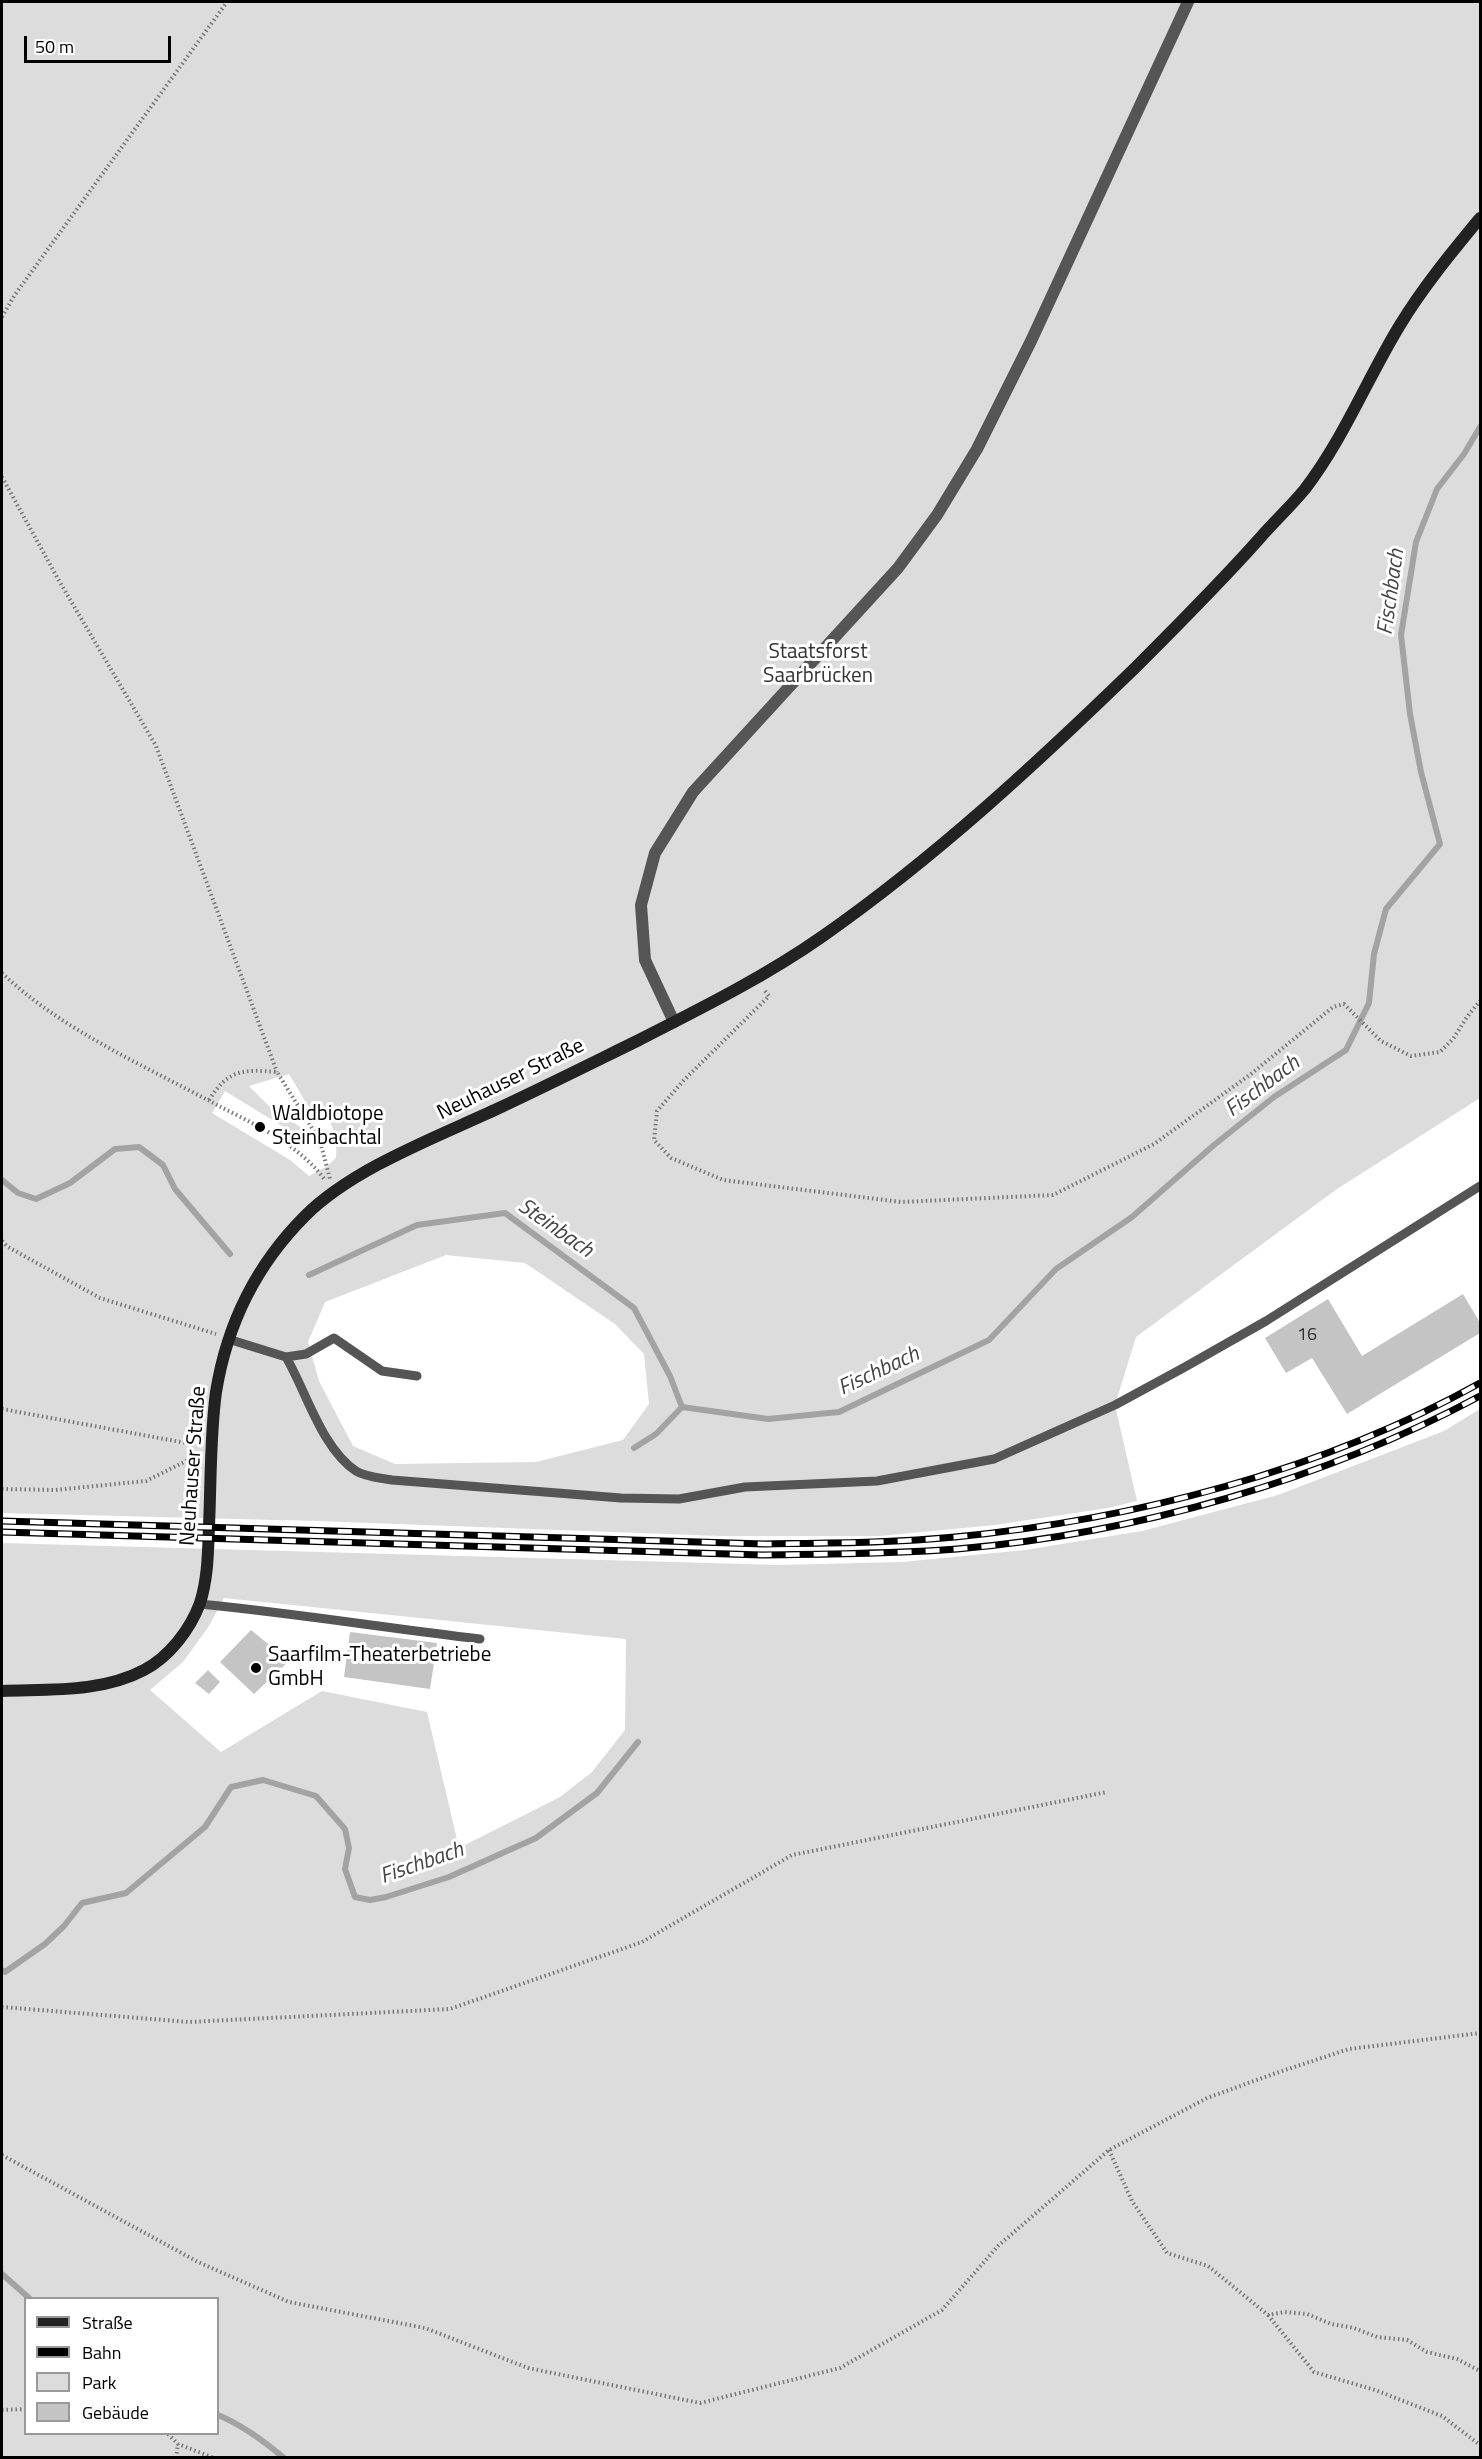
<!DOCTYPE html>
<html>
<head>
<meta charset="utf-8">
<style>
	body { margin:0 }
	#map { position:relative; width:1482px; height:2459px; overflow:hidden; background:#fff; font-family:"Titillium Web",sans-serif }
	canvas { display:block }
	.frame { position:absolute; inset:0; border:3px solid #000; pointer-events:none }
	.legend { position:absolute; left:24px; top:2297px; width:195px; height:138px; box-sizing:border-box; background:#fff; border:2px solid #999; margin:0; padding:8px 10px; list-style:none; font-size:18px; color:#000 }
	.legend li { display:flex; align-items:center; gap:12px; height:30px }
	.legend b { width:30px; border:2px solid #999 }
	.scale { position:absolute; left:24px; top:36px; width:147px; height:27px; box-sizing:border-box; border:3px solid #000; border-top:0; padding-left:8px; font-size:18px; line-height:21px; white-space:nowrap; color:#000; -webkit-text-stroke:4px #fff; paint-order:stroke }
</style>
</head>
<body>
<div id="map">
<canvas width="1482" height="2459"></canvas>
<div class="frame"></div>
<ul class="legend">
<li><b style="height:8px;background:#222"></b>Straße</li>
<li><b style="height:8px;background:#000"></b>Bahn</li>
<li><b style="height:16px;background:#dcdcdc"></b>Park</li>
<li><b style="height:16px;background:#c4c4c4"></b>Gebäude</li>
</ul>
<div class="scale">50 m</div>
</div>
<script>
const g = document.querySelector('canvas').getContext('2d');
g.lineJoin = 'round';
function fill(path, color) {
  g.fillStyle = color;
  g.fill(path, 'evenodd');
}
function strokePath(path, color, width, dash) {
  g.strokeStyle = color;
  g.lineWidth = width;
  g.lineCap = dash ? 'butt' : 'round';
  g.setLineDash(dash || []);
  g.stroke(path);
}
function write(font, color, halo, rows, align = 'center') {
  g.font = font + ' "Titillium Web",sans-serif';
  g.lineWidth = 6;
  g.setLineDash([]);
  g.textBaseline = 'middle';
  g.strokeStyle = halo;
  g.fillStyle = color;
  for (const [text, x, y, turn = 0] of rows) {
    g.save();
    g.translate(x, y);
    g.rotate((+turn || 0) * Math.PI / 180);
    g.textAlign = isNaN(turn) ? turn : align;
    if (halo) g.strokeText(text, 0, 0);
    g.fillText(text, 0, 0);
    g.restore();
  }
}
fill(new Path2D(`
	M2 2H1480V1098L1337 1189 1136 1337 1115 1405 1137 1501 1108 1508 995 1525 880 1536H720L317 1521 2 1513ZM289 1074 309 1108 321 1104C331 1122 338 1136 336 1158L326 1167 309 1176 290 1160 212 1113 225 1091 308 1142 306 1131 268 1105 249 1086ZM446 1255 525 1263 615 1324 644 1354 649 1404 623 1440 536 1462 395 1464 353 1446 319 1381 308 1342 325 1302Z
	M1480 1409V2457H2V1543L779 1565 902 1562 1025 1550 1142 1531 1278 1495 1444 1431ZM224 1598 626 1639 625 1730 592 1772 560 1797 459 1848 427 1712 322 1691 221 1752 150 1690 183 1662 209 1626ZM26 2298H218V2434H26Z`), '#dcdcdc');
strokePath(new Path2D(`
	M2 1180 18 1193 36 1199 70 1183 115 1149 139 1147 163 1165 175 1189 230 1254
	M309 1275 417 1225 505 1213 634 1308 670 1376 682 1407
	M634 1448 656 1434 682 1407 768 1419 839 1412 989 1340 1056 1269 1132 1217 1214 1145 1274 1097 1346 1050 1369 1003 1374 954 1386 909 1440 844 1421 772 1410 714 1401 635 1416 542 1437 489 1464 454 1480 427
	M2 1970 5 1972 45 1944 64 1926 82 1903 126 1893 205 1827 231 1787 263 1780 316 1796 345 1829 349 1848 345 1869 355 1897 370 1900 386 1897 449 1877 536 1838 597 1793 638 1742
	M2 2274 29 2298
	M218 2415C242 2425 264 2441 284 2458`), '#a3a3a3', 6);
fill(new Path2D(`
	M1463 1294 1480 1323V1333L1347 1414 1312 1358 1286 1373 1265 1338 1328 1299 1362 1356Z
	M251 1630 289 1661 254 1694 220 1662Z
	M350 1632 437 1643 430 1689 344 1677Z
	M208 1670 220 1682 209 1694 195 1683Z`), '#c4c4c4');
strokePath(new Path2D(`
	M2 317 14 296 227 2
	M2 477 58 579 156 746 277 1072
	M2 973C60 1029 145 1066 217 1105 254 1124 300 1145 325 1180
	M765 991 769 996 684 1080 657 1111 654 1140 671 1158 723 1180 901 1202 1053 1195 1154 1144 1251 1074 1333 1007 1344 1004 1381 1041 1411 1056 1440 1052 1453 1039 1467 1017 1480 1001
	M209 1100C228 1070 242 1069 277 1072L320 1141 330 1179
	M2 1241 8 1247 100 1298 216 1334
	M2 1409 197 1445
	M2 1489 55 1490 146 1481 196 1456
	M2 2007 189 2022 450 2009 642 1942 792 1855 1107 1792
	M1109 2150 1132 2201 1167 2253 1208 2266 1268 2315 1285 2312 1307 2314 1331 2324 1354 2328 1377 2337 1407 2340 1427 2352 1457 2359 1480 2371
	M2 2155 198 2262 289 2302 425 2328 528 2368 700 2403 840 2368 942 2310 998 2246 1109 2150 1207 2098 1276 2073 1349 2049 1480 2033
	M1268 2315 1314 2372 1375 2390 1442 2416 1480 2445
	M2 2410 26 2409
	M168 2434 178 2444 214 2458
	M176 2458 178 2444`), '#777', 4, [1.5, 3]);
strokePath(new Path2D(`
	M228 1339 286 1357C306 1391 322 1449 356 1471 365 1477 381 1478 392 1480L621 1498 679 1499 745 1487 877 1481 994 1459 1115 1405 1185 1367 1266 1321 1480 1186
	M286 1357 306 1354 334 1338 382 1371 417 1376
	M200 1604C293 1613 386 1628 480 1639`), '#555', 9);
strokePath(new Path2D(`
	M674 1022 645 960 641 905 655 853 693 792 898 568 937 515 977 449 1031 341 1188 2`), '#555', 12);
strokePath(new Path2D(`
	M2 1691C48 1689 101 1693 144 1670 169 1657 190 1630 200 1603 208 1578 208 1552 209 1526 211 1482 210 1436 216 1392 227 1324 256 1265 305 1216 353 1168 437 1137 499 1108 546 1086 592 1063 639 1040 702 1008 766 976 823 936 937 856 1037 763 1136 667 1178 625 1220 583 1260 538 1274 522 1291 506 1305 489 1344 438 1367 379 1400 325 1423 287 1452 252 1480 218`), '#222', 12);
const rail = new Path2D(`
	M2 1521 764 1544C828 1543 892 1543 955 1537 1133 1520 1324 1470 1480 1383
	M2 1532 762 1555C827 1554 892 1554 957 1549 1134 1534 1324 1480 1480 1396`);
strokePath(rail, '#000', 7);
strokePath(rail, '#fff', 4.5, [14]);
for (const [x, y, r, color] of [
	[260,1127,6,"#000"],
	[256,1668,6,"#000"]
]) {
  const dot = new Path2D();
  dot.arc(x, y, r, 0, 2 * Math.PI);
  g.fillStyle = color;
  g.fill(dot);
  strokePath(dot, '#fff', 2);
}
write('18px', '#313131', null, [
	["16",1307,1336]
]);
write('21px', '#333', '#fff', [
	["Staatsforst",818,653],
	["Saarbrücken",818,677]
]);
write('21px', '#000', '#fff', [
	["Neuhauser Straße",511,1080,-26],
	["Neuhauser Straße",194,1466,-86]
]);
write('21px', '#000', '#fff', [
	["Waldbiotope",272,1115],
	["Steinbachtal",272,1139],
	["Saarfilm-Theaterbetriebe",268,1656],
	["GmbH",268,1680]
], 'left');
write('italic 22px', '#444', '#fff', [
	["Fischbach",1392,592,-82],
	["Fischbach",1263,1087,-37],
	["Steinbach",555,1229,35],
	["Fischbach",879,1372,-25],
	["Fischbach",422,1864,-19]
]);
</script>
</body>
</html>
